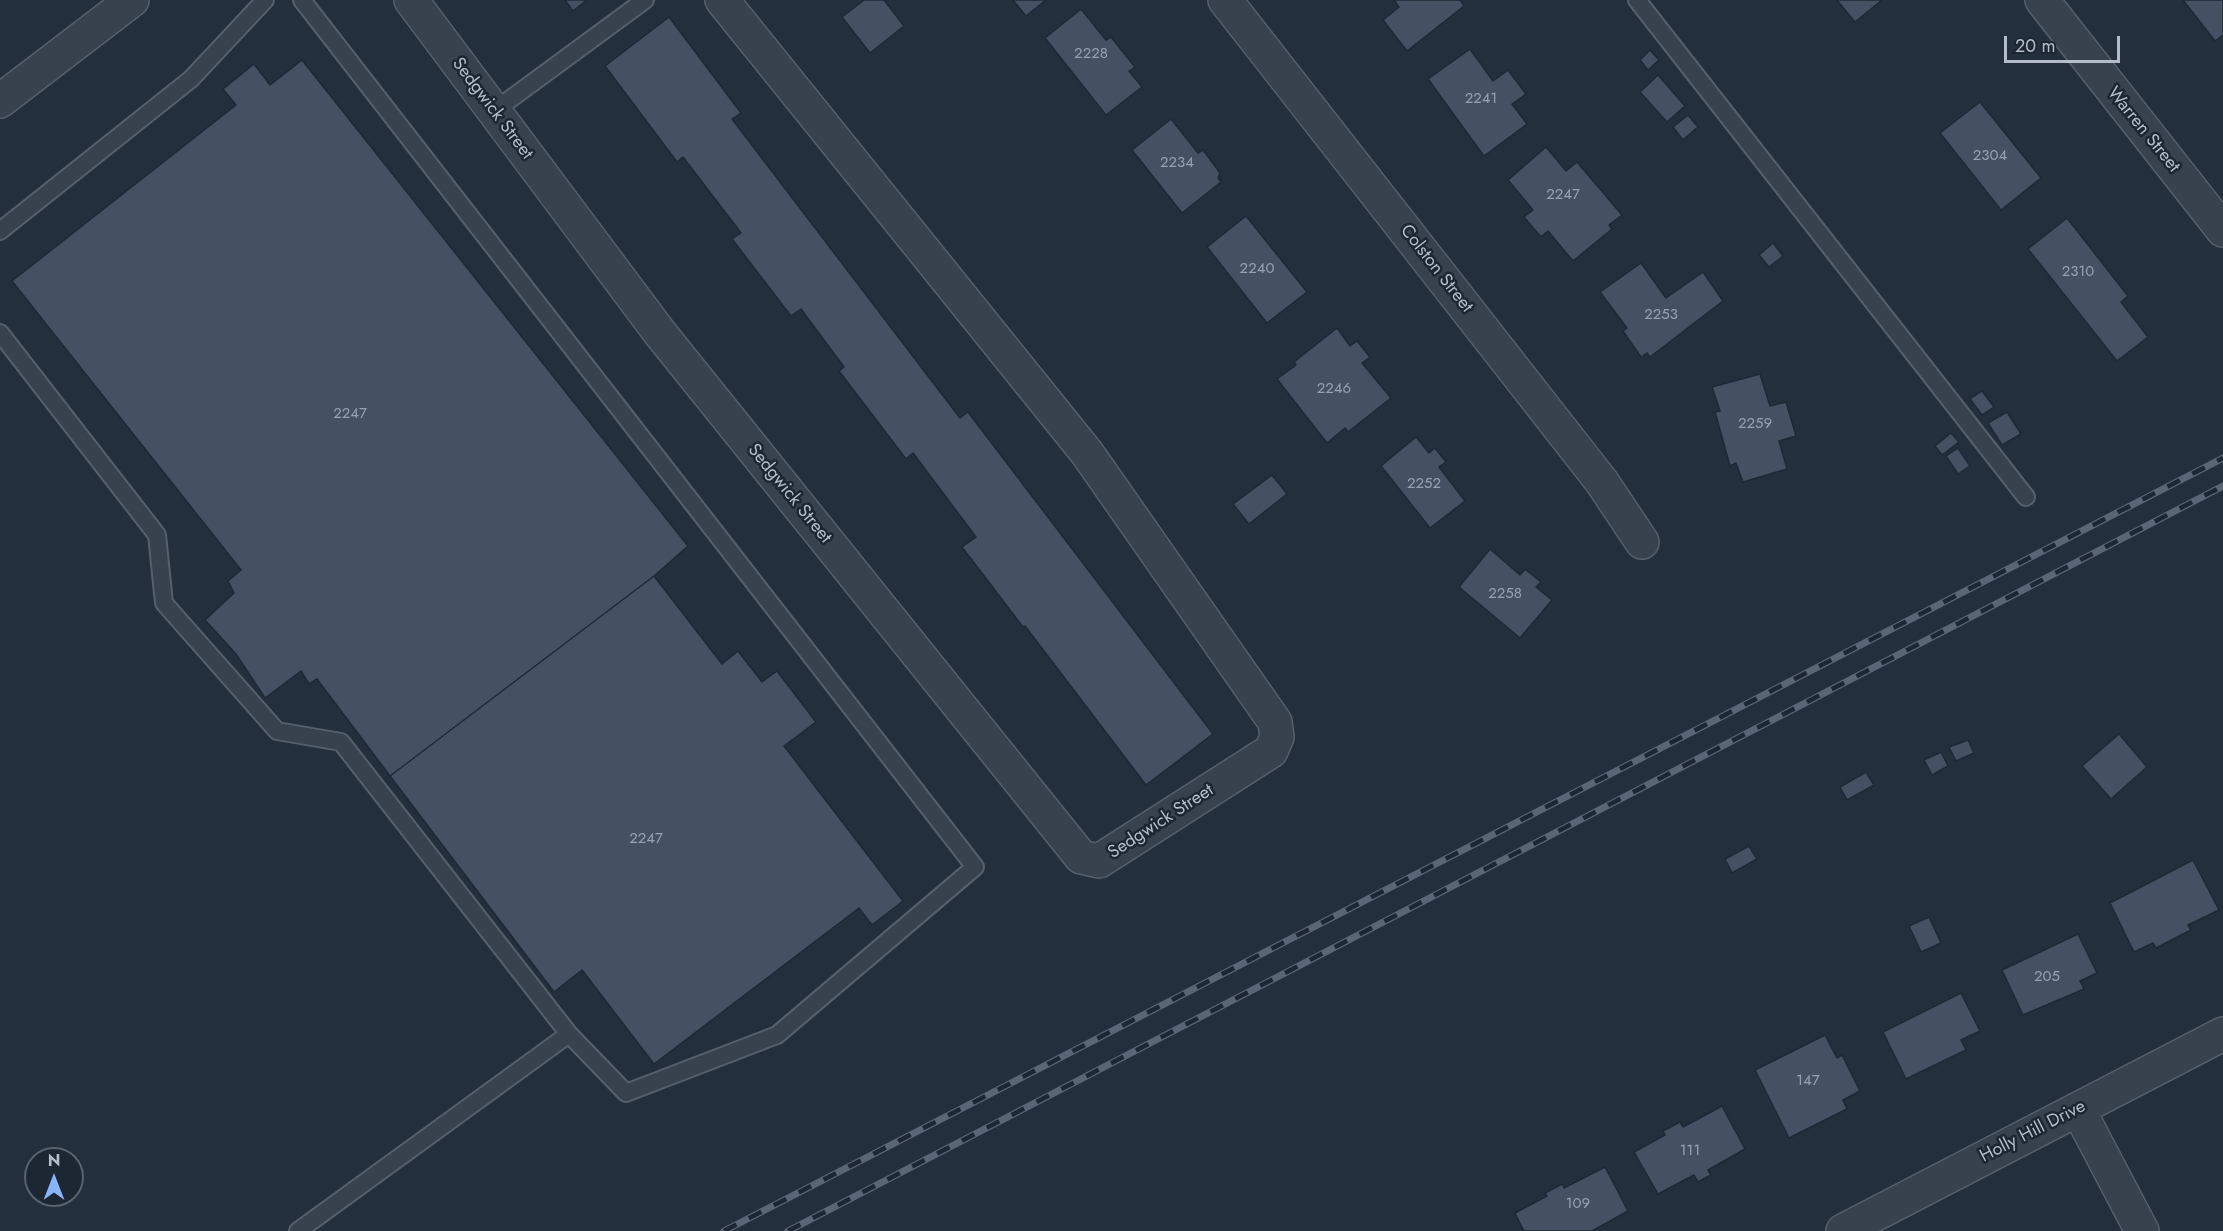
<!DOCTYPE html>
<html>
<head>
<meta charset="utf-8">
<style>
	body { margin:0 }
	#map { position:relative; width:2223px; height:1231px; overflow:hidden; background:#242f3e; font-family:Jost,sans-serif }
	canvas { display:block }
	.north { position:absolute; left:24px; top:1147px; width:60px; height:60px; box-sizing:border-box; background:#1d2633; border:2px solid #59626f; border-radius:50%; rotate:0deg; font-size:16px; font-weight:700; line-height:24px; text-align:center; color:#b4bcc9 }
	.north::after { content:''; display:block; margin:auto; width:21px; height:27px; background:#8ab4f8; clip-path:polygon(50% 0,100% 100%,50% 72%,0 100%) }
	.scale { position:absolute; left:2004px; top:36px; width:116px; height:27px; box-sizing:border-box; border:3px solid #b4bcc9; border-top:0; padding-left:8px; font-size:18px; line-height:21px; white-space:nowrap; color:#b4bcc9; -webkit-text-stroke:4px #1d2633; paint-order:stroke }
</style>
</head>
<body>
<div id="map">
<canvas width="2223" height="1231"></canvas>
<div class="north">N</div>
<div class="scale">20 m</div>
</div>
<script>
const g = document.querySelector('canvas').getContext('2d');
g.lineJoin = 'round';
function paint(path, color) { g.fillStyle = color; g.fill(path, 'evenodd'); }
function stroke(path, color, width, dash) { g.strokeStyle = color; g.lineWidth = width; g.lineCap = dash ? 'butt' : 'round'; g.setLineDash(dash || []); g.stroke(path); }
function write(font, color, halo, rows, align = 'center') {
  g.font = font + ' Jost,sans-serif'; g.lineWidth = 5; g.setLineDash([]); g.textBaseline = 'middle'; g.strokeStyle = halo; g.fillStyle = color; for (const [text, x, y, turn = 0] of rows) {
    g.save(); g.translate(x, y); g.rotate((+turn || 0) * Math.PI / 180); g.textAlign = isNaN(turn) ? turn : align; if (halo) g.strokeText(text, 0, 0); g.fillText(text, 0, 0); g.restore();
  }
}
const building = new Path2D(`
	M565 0H587L573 11Z
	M864 0H884L904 26 870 53 842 17Z
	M1013 0H1046L1026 16Z
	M1394 0H1460L1464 6 1407 51 1383 20 1399 7Z
	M1837 0H1882L1855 22Z
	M2183 0H2223V35L2215 41Z
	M1081 9 1106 40 1111 37 1135 67 1129 71 1142 87 1106 115 1045 38Z
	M669 17 741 113 732 119 960 418 968 412 1213 734 1146 785 1025 626 1023 627 962 547 976 537 913 453 906 459 839 371 844 367 801 309 791 316 732 239 741 233 683 157 677 162 605 66Z
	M1470 49 1493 81 1508 70 1526 94 1512 104 1527 124 1484 156 1428 79Z
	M1650 50 1659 60 1648 70 1640 60Z
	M302 60 688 546 654 576 390 776 317 679 309 684 301 671 265 698 236 654 205 620 234 593 228 581 241 570 12 281 236 105 223 89 254 64 270 85Z
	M1658 75 1685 106 1667 122 1640 92Z
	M1980 102 2041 178 2001 210 1940 133Z
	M1688 115 1698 127 1683 140 1673 127Z
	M1171 119 1198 153 1203 150 1220 173 1218 178 1221 182 1182 213 1132 150Z
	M1546 147 1566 171 1577 162 1622 215 1609 225 1612 229 1573 261 1548 231 1541 237 1524 217 1533 210 1508 180Z
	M1246 216 1307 292 1267 323 1207 247Z
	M2067 218 2128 296 2121 302 2148 337 2117 361 2028 249Z
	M1773 243 1783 256 1769 267 1759 255Z
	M1641 263 1666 298 1703 272 1723 301 1650 357 1647 353 1641 357 1623 331 1627 328 1600 292Z
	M1337 328 1350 346 1357 341 1370 357 1362 363 1391 398 1348 432 1345 428 1327 443 1277 379 1296 365 1294 362Z
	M1760 374 1770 406 1786 402 1796 436 1779 441 1787 469 1743 482 1736 463 1730 466 1715 412 1720 411 1712 387Z
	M1982 391 1994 407 1982 415 1970 399Z
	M2007 412 2021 434 2002 445 1988 423Z
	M1951 433 1959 442 1942 455 1935 446Z
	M1416 437 1429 453 1435 448 1446 462 1439 467 1465 501 1430 528 1381 466Z
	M1958 448 1970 466 1958 474 1946 456Z
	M1272 475 1287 494 1249 524 1233 504Z
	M1490 549 1520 575 1525 569 1541 582 1536 587 1552 600 1520 638 1459 587Z
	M654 576 722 664 738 651 762 682 777 671 816 722 784 746 903 901 872 925 859 908 654 1064 582 970 554 992 390 776Z
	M2119 734 2147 767 2111 799 2082 766Z
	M1968 740 1974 753 1956 761 1949 747Z
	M1941 752 1948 766 1932 775 1924 760Z
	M1866 772 1874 785 1847 800 1840 787Z
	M1749 846 1757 859 1732 873 1725 859Z
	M2193 860 2219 910 2188 925 2191 930 2156 948 2153 943 2134 952 2110 903Z
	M1929 917 1941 943 1921 952 1909 926Z
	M2078 934 2097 973 2080 981 2084 989 2023 1015 2002 970Z
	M1961 993 1980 1031 1961 1040 1966 1050 1906 1079 1883 1032Z
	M1825 1035 1837 1058 1842 1055 1860 1091 1843 1100 1847 1109 1789 1138 1755 1070Z
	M1722 1106 1745 1149 1708 1170 1711 1175 1698 1182 1694 1175 1658 1194 1634 1152 1665 1135 1663 1131 1680 1122 1683 1127Z
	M1605 1167 1628 1211 1592 1231H1524L1515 1213 1547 1196 1545 1193 1562 1184 1564 1188Z`);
paint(building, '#455162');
stroke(building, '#1f2835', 1.5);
const lane = new Path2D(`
	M302 0 975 867 777 1035 626 1093 569 1034
	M1637 0 2026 497
	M494 111 645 0
	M0 231 191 79 265 0
	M0 333 157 535 164 603 277 731 341 742 569 1034 298 1231`);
const street = new Path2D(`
	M411 0 660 333 1081 857 1099 861 1271 751 1277 737 1275 722 1087 453 722 0
	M1225 0 1602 482 1642 542
	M2042 0 2223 230
	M0 101 132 0
	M2078 1109 2142 1231
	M1843 1231 2223 1034`);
stroke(lane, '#565f6c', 20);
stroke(street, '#565f6c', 36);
stroke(lane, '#38414e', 16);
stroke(street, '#38414e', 33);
const rail = new Path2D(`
	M724 1231 2223 458
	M788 1231 2223 486`);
stroke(rail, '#5a6575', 7);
stroke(rail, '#1d2633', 4.5, [14]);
write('15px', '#98a1af', null, [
	["2228",1091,54],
	["2241",1481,99],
	["2304",1990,156],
	["2234",1177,163],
	["2247",1563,195],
	["2240",1257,269],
	["2310",2078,272],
	["2253",1661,315],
	["2246",1334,389],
	["2247",350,414],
	["2259",1755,424],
	["2252",1424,484],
	["2258",1505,594],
	["2247",646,839],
	["205",2047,977],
	["147",1808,1081],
	["111",1690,1151],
	["109",1578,1204]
]);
write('18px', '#b4bcc9', '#1d2633', [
	["Sedgwick Street",492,109,53],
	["Warren Street",2143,130,51],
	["Colston Street",1436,269,52],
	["Sedgwick Street",789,494,51],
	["Sedgwick Street",1161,822,-33],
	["Holly Hill Drive",2033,1132,-27]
]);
</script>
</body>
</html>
